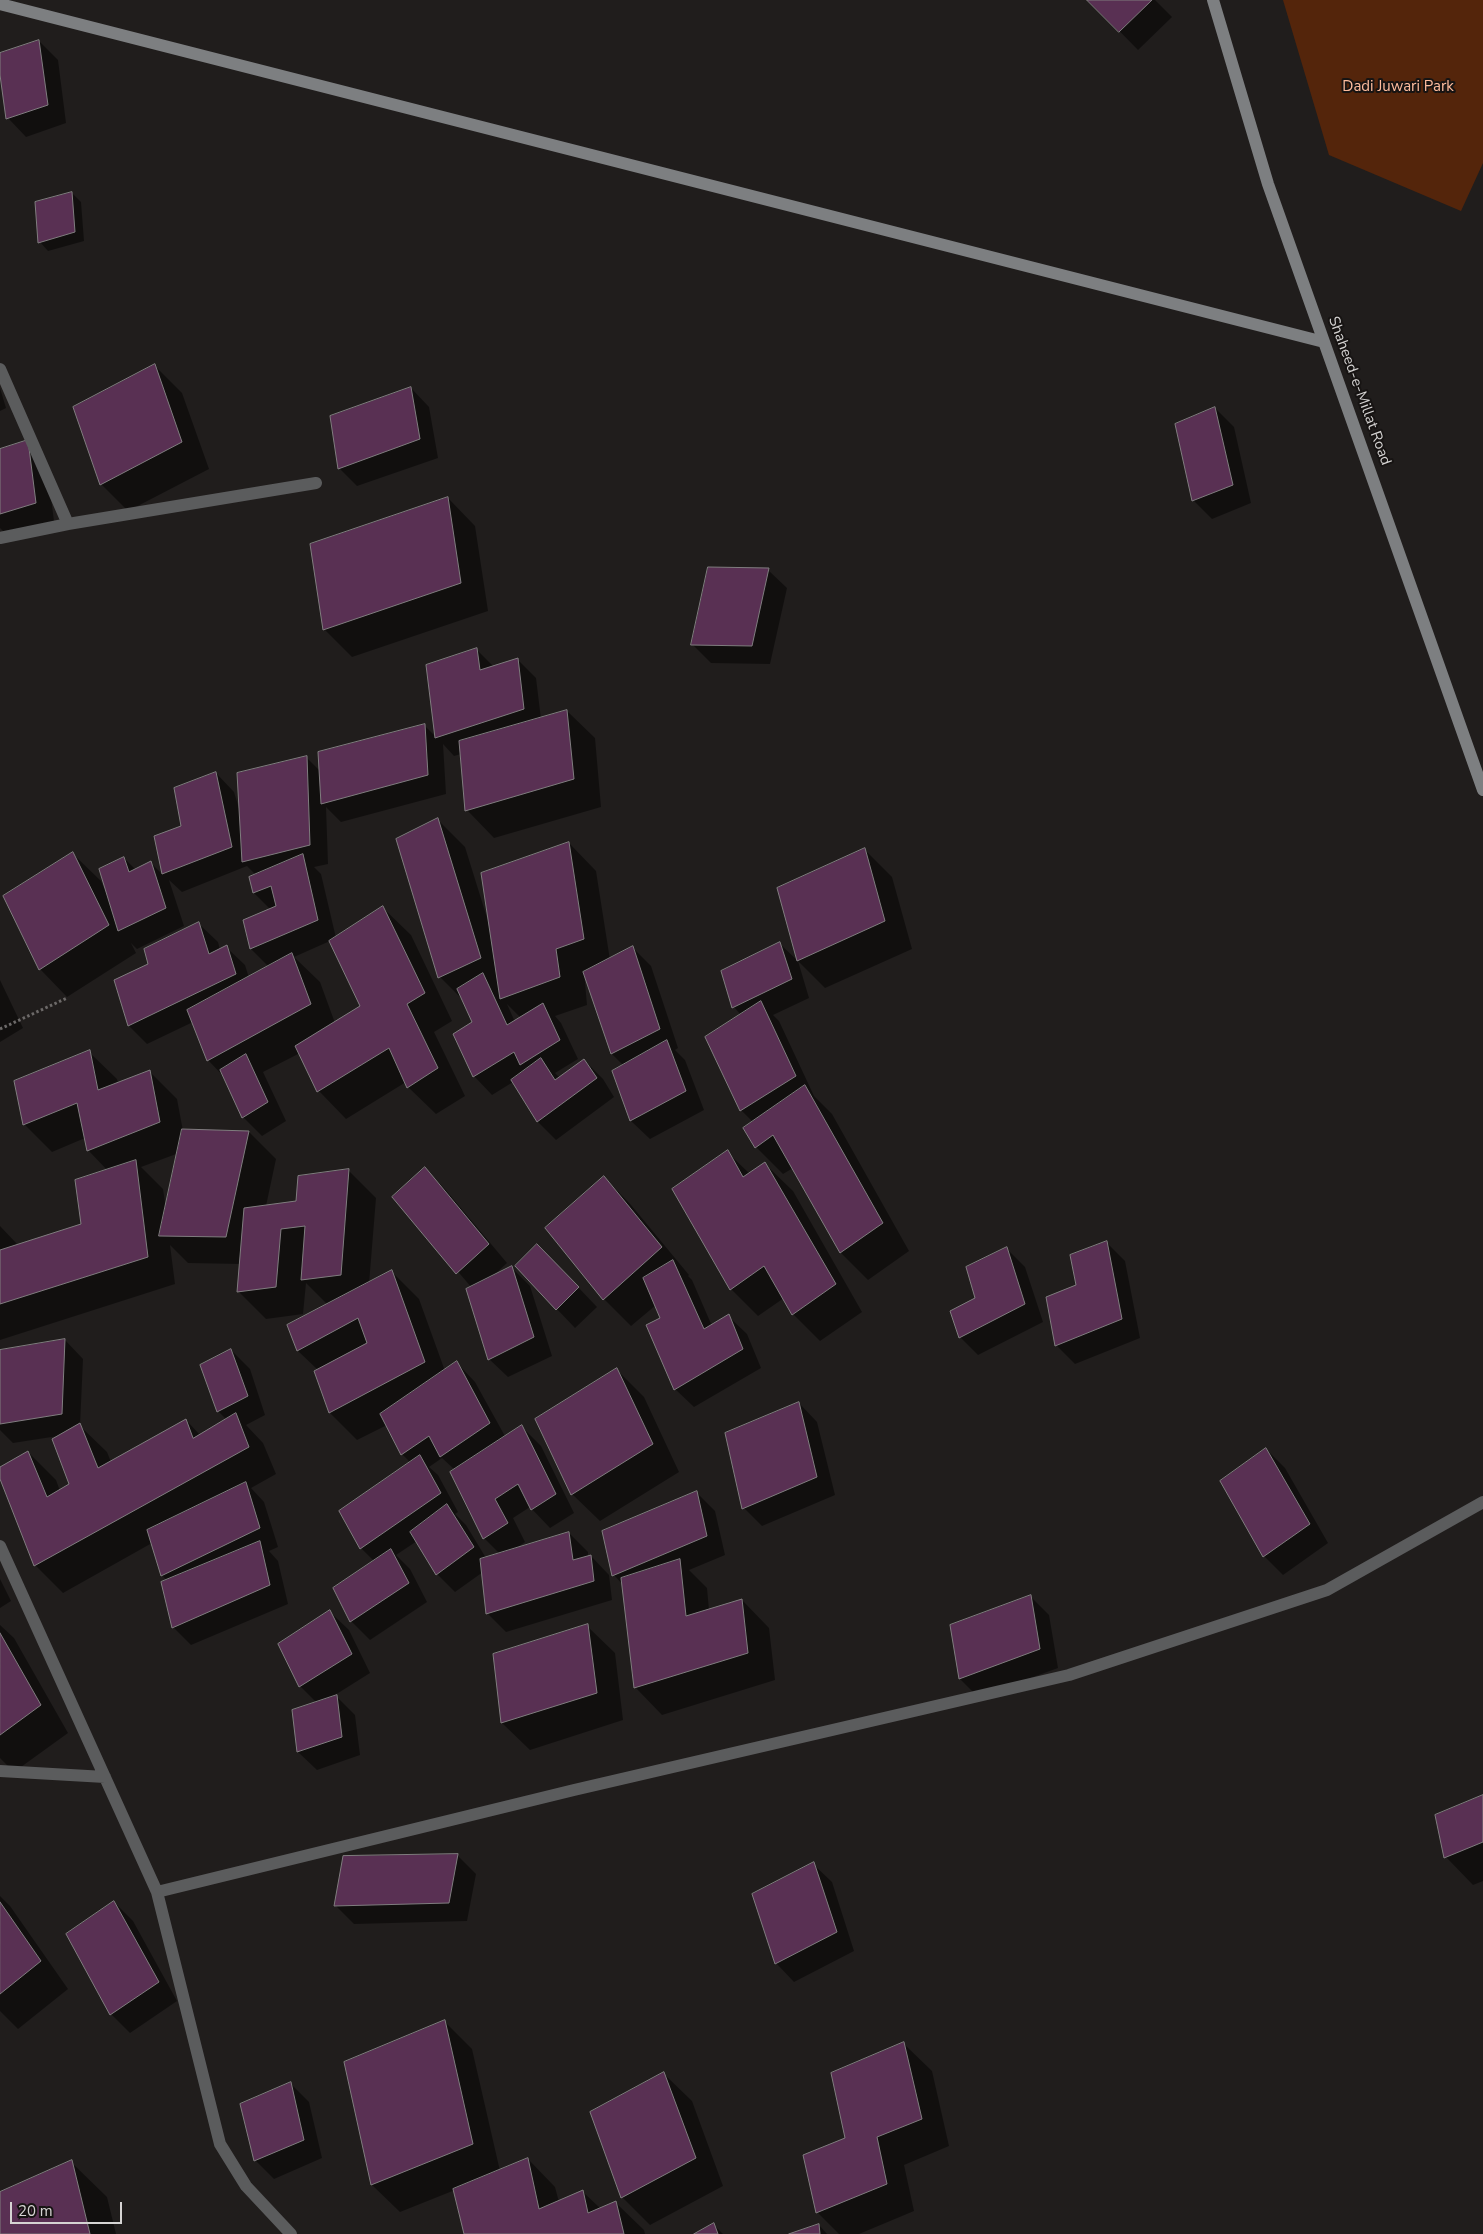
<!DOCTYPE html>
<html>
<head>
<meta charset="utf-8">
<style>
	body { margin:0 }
	#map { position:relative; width:1483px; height:2234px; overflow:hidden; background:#201d1c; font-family:"Nunito Sans",sans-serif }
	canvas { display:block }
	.scale { position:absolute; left:10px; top:2202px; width:112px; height:22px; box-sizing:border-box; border:2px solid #d6d4d3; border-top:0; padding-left:6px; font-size:15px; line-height:18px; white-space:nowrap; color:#d6d4d3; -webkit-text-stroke:4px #171413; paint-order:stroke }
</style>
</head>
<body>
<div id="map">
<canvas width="1483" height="2234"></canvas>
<div class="scale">20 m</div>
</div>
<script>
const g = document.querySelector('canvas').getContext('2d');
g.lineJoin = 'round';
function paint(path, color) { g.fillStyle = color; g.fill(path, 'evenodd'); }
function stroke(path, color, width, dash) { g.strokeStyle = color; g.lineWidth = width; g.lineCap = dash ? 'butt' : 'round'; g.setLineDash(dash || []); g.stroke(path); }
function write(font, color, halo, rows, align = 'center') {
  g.font = font + ' "Nunito Sans",sans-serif'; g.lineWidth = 4; g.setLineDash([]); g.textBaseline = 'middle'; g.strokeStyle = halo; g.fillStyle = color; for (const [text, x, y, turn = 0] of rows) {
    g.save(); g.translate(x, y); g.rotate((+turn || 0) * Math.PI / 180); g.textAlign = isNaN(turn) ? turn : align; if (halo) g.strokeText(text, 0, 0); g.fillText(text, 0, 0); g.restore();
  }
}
paint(new Path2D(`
	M1283 0H1483V163L1461 211 1329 155Z`), '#54250b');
paint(new Path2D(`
	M1089 0H1155L1172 17 1138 50Z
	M39 41 58 60 66 123 26 137 8 118 0 55Z
	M72 193 81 202 84 241 48 251 40 242Z
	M155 366 182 393 209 469 128 511 101 484Z
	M0 388 6 408 0 411Z
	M411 388 429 407 438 458 357 486 339 468Z
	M1215 408 1234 427 1251 503 1212 519 1193 500Z
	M28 441 46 460 54 521 8 536 0 528V450Z
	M448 498 475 526 488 611 352 657 324 629Z
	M768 570 787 588 770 664 711 663 693 645Z
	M477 650 494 667 517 659 536 678 541 719 567 711 595 738 601 807 494 838 467 810 461 754 454 756 443 744 446 794 341 822 326 807 328 864 314 867 321 874 336 938 383 908 411 935 452 1021 434 1032 465 1096 436 1114 408 1087 406 1082 346 1119 319 1091 300 1053 263 1072 286 1121 262 1136 243 1117 225 1078 208 1060 193 1022 147 1044 129 1026 115 981 150 964 199 924 218 942 220 950 226 947 245 965 249 978 269 967 251 949 244 921 271 910 254 893 250 878 256 875 247 866 182 892 169 880 184 926 137 949 131 943 136 953 67 997 40 969 73 854 101 881 104 888 124 858 136 870 151 863 163 875 156 837 183 827 216 773 234 792 241 815 306 757 320 771 424 725 436 737ZM330 941 362 1006 335 1023 320 982 294 957Z
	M438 820 465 847 488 921 569 843 596 871 610 960 633 948 651 966 678 1048 675 1050 685 1060 704 1110 650 1139 631 1121 613 1071 624 1066 612 1054 584 971 587 1005 555 1016 561 1023 578 1059 555 1073 560 1078 584 1060 603 1079 614 1097 556 1140 538 1122 513 1082 492 1095 474 1076V1022L465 1002 440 977ZM507 1004 521 1018 515 1022Z
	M865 850 892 877 912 949 825 988 798 961 809 998 773 1015 779 1021 814 1096 832 1114 909 1251 868 1280 841 1253 793 1168 783 1174 756 1147 753 1122 741 1110V1015L734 1007 722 972 780 944 798 961 778 889Z
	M0 980 23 1028 0 1042Z
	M89 1052 117 1079 118 1084 149 1071 177 1099 183 1131 249 1132 276 1159 266 1206 297 1202 348 1170 376 1198 369 1284 392 1272 419 1299 445 1371 457 1363 475 1382 506 1438 522 1427 541 1446 574 1513 550 1528 530 1507 513 1518 525 1542 515 1549 569 1533 588 1552V1557L591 1556 609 1575 612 1600 506 1632 487 1613 483 1572 455 1592 437 1574 417 1541 396 1555 410 1569 427 1602 370 1640 351 1621 375 1562 361 1548 411 1463 402 1454 387 1425 357 1440 330 1413 315 1372 318 1370 298 1351 289 1326 328 1305 306 1283 303 1314 266 1319 239 1292 241 1264 188 1263 170 1245 175 1284 0 1340V1226L18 1245 82 1225 108 1171 88 1150 85 1138 52 1152 24 1124ZM179 1153 166 1209 163 1189 141 1167ZM442 1458 455 1470 451 1472 484 1538 500 1554 486 1558 466 1525 455 1514 458 1512 438 1475 429 1467Z
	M727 1152 750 1174 765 1164 793 1191 862 1312 820 1341 793 1314 784 1298 758 1316 731 1289Z
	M425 1169 444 1188 507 1263 493 1276 512 1268 530 1286 552 1356 508 1377 489 1359 472 1288 394 1197Z
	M604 1177 631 1205 689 1275 688 1276 692 1280 712 1326 728 1316 747 1334 761 1368 694 1407 675 1389 661 1318 656 1305 631 1326 604 1299Z
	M1106 1242 1125 1261 1140 1338 1075 1364 1056 1345 1078 1286Z
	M1006 1248 1025 1267 1043 1322 978 1355 960 1337 977 1299Z
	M556 1264 597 1307 575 1328 516 1266Z
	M65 1340 83 1359 80 1426 107 1452 111 1462 186 1420 200 1435 227 1420 218 1411 231 1350 250 1369 265 1415 246 1425 263 1443 276 1474 251 1488 264 1502 278 1547 269 1551 278 1561 288 1604 191 1645 173 1627 167 1581 162 1575 152 1543 63 1593 35 1565 0 1476V1468L28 1452 56 1480 60 1491 71 1485 58 1436 13 1443 0 1430V1351Z
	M617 1370 644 1397 679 1472 600 1521 572 1494Z
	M799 1403 817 1422 835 1495 762 1526 744 1508Z
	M1266 1449 1285 1468 1328 1543 1283 1575 1264 1556 1221 1481Z
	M697 1493 715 1511 725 1555 689 1570 707 1588 709 1610 742 1600 769 1628 775 1680 662 1715 635 1687 623 1585 614 1575Z
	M0 1579 11 1601 0 1608Z
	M1031 1597 1049 1615 1058 1668 978 1697 960 1679 951 1626Z
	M330 1612 349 1630 370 1673 335 1695 355 1715 360 1755 317 1770 298 1752 293 1711 317 1703 300 1686 280 1645Z
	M0 1625 14 1638 68 1733 14 1772 0 1758Z
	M587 1626 615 1653 623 1720 530 1750 502 1723 494 1655Z
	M1483 1797V1881L1473 1885 1446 1857Z
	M457 1855 476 1874 467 1921 354 1924 335 1905Z
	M813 1864 832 1882 854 1951 794 1982 776 1963Z
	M0 1896 10 1906 68 1989 18 2029 0 2011Z
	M114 1902 133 1921 177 2001 130 2033 111 2014Z
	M445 2022 472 2049 500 2171 528 2159 555 2187 559 2202 583 2192 601 2209 616 2203 644 2230 645 2234H465L455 2190 400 2212 372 2185 345 2063Z
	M904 2044 932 2071 949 2146 904 2165 914 2211 859 2234H839L817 2212 846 2139Z
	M664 2074 692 2101 723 2186 650 2225 622 2197Z
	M291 2084 309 2102 322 2158 274 2179 255 2160Z
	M71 2162 107 2197 116 2234H0V2193Z
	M714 2225 723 2234H697Z
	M819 2225 827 2234H793Z`), '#0007');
const building = new Path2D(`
	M1087 0H1152L1119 32Z
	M39 40 48 105 6 119 0 75V53Z
	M72 192 75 232 38 243 35 202Z
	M155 364 182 442 100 485 73 407Z
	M411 387 420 439 338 469 330 416Z
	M1215 407 1233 485 1192 501 1175 424Z
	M28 440 36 503 0 514V449Z
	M448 497 461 583 323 630 310 544Z
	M708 567 769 568 752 646 691 645Z
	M477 648 480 670 518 658 524 709 435 738 426 665Z
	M567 710 574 779 465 811 459 741Z
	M425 724 428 775 321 804 318 752Z
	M307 756 310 845 242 862 237 773Z
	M216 772 232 847 162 874 154 836 181 826 174 788Z
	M438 818 481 958 438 978 396 839Z
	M569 842 584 939 556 949 560 977 500 999 481 873Z
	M865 848 885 921 797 961 777 888Z
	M73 852 109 925 39 970 3 896Z
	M303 854 318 920 250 949 243 920 276 906 271 886 253 893 249 877Z
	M124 857 129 872 151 861 166 908 118 931 99 869Z
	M383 906 425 993 407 1004 438 1068 407 1088 389 1048 317 1092 295 1046 360 1006 329 941Z
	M199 922 209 954 227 945 236 974 128 1026 114 980 148 964 144 949Z
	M780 942 792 979 732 1008 721 971Z
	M633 946 660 1029 611 1054 583 972Z
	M292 953 311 1004 207 1061 187 1010Z
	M483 973 507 1025 543 1003 560 1040 520 1065 514 1052 473 1077 453 1034 472 1022 457 989Z
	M761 1001 796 1076 740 1111 705 1037Z
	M667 1040 686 1091 630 1121 612 1071Z
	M90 1050 98 1090 150 1070 160 1122 87 1151 77 1103 23 1125 14 1081Z
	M246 1054 268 1102 242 1118 220 1070Z
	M541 1058 555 1080 584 1059 597 1078 537 1122 511 1080Z
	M805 1085 883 1223 840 1253 773 1135 755 1148 743 1128Z
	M182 1129 249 1131 226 1237 159 1236Z
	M728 1150 743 1177 765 1162 836 1284 792 1315 764 1266 730 1290 672 1189Z
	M136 1160 148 1257 0 1304V1250L81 1224 75 1180Z
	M425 1167 489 1244 456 1274 392 1197Z
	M349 1169 341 1275 301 1280 305 1226 281 1229 276 1287 237 1292 244 1208 296 1201 298 1176Z
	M604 1176 662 1247 603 1300 545 1228Z
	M1107 1241 1122 1319 1055 1346 1046 1297 1076 1285 1070 1255Z
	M537 1244 579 1287 556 1310 515 1266Z
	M1007 1247 1025 1304 959 1338 950 1311 975 1298 966 1267Z
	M673 1260 704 1329 729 1314 743 1349 674 1390 646 1325 660 1318 643 1278Z
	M512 1266 534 1337 488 1360 466 1289Z
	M392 1270 425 1362 329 1413 314 1371 367 1343 358 1318 297 1351 287 1325Z
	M65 1339 62 1414 0 1424V1350Z
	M231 1349 248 1396 217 1412 200 1365Z
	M457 1361 490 1423 440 1457 429 1436 401 1455 380 1414Z
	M617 1368 653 1444 571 1495 535 1419Z
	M799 1402 817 1477 742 1509 725 1433Z
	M236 1413 249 1447 34 1566 0 1479V1467L28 1451 47 1497 69 1484 52 1439 80 1423 98 1468 186 1419 193 1438Z
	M522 1425 556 1494 531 1510 518 1484 495 1499 508 1523 483 1539 450 1472Z
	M1266 1448 1310 1524 1263 1557 1220 1481Z
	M420 1455 441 1493 360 1549 339 1511Z
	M246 1482 260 1528 161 1576 147 1530Z
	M697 1491 707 1536 612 1576 602 1531Z
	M447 1504 474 1547 436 1575 410 1532Z
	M569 1532 573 1560 591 1555 594 1581 486 1614 480 1559Z
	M260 1541 270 1585 172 1628 161 1582Z
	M391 1549 409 1583 350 1622 333 1588Z
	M680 1559 686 1616 742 1599 748 1653 634 1688 621 1578Z
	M1031 1595 1040 1649 959 1679 950 1625Z
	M330 1610 352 1654 299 1687 278 1644Z
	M588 1624 597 1693 501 1723 493 1654Z
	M0 1633 41 1705 0 1735Z
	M337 1695 342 1737 297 1752 292 1710Z
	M1483 1795V1842L1444 1858 1435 1815Z
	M458 1854 449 1903 334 1906 343 1856Z
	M814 1862 837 1932 775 1964 752 1894Z
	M114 1901 159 1982 110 2015 66 1934Z
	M0 1902 41 1961 0 1994Z
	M445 2020 473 2144 371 2185 344 2062Z
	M904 2042 922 2119 877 2137 887 2184 816 2213 803 2155 845 2138 831 2073Z
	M664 2072 696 2158 621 2198 590 2112Z
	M291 2082 304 2140 254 2161 240 2104Z
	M528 2158 539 2209 583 2190 588 2213 616 2201 624 2234H464L453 2189Z
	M72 2160 90 2234H0V2192Z
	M714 2223 718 2234H694Z
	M819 2224 820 2234H789Z`);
paint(building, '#593053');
stroke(building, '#807d7f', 1);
stroke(new Path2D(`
	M0 1029 67 998`), '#6c6968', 3, [2.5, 2.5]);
stroke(new Path2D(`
	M0 369 68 524
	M0 538 68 524 316 483
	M0 1546 157 1892 220 2144 246 2186 291 2234
	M0 1771 105 1777
	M157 1892 574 1790 1069 1675 1327 1590 1483 1502`), '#5b5c5d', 12);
stroke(new Path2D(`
	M1213 0 1268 184 1483 790
	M0 4 1324 342`), '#7d7f81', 12);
write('15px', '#febc9d', '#171413', [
	["Dadi Juwari Park",1398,87]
]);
write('15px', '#d6d4d3', '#171413', [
	["Shaheed-e-Millat Road",1359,391,70]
]);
</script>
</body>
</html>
